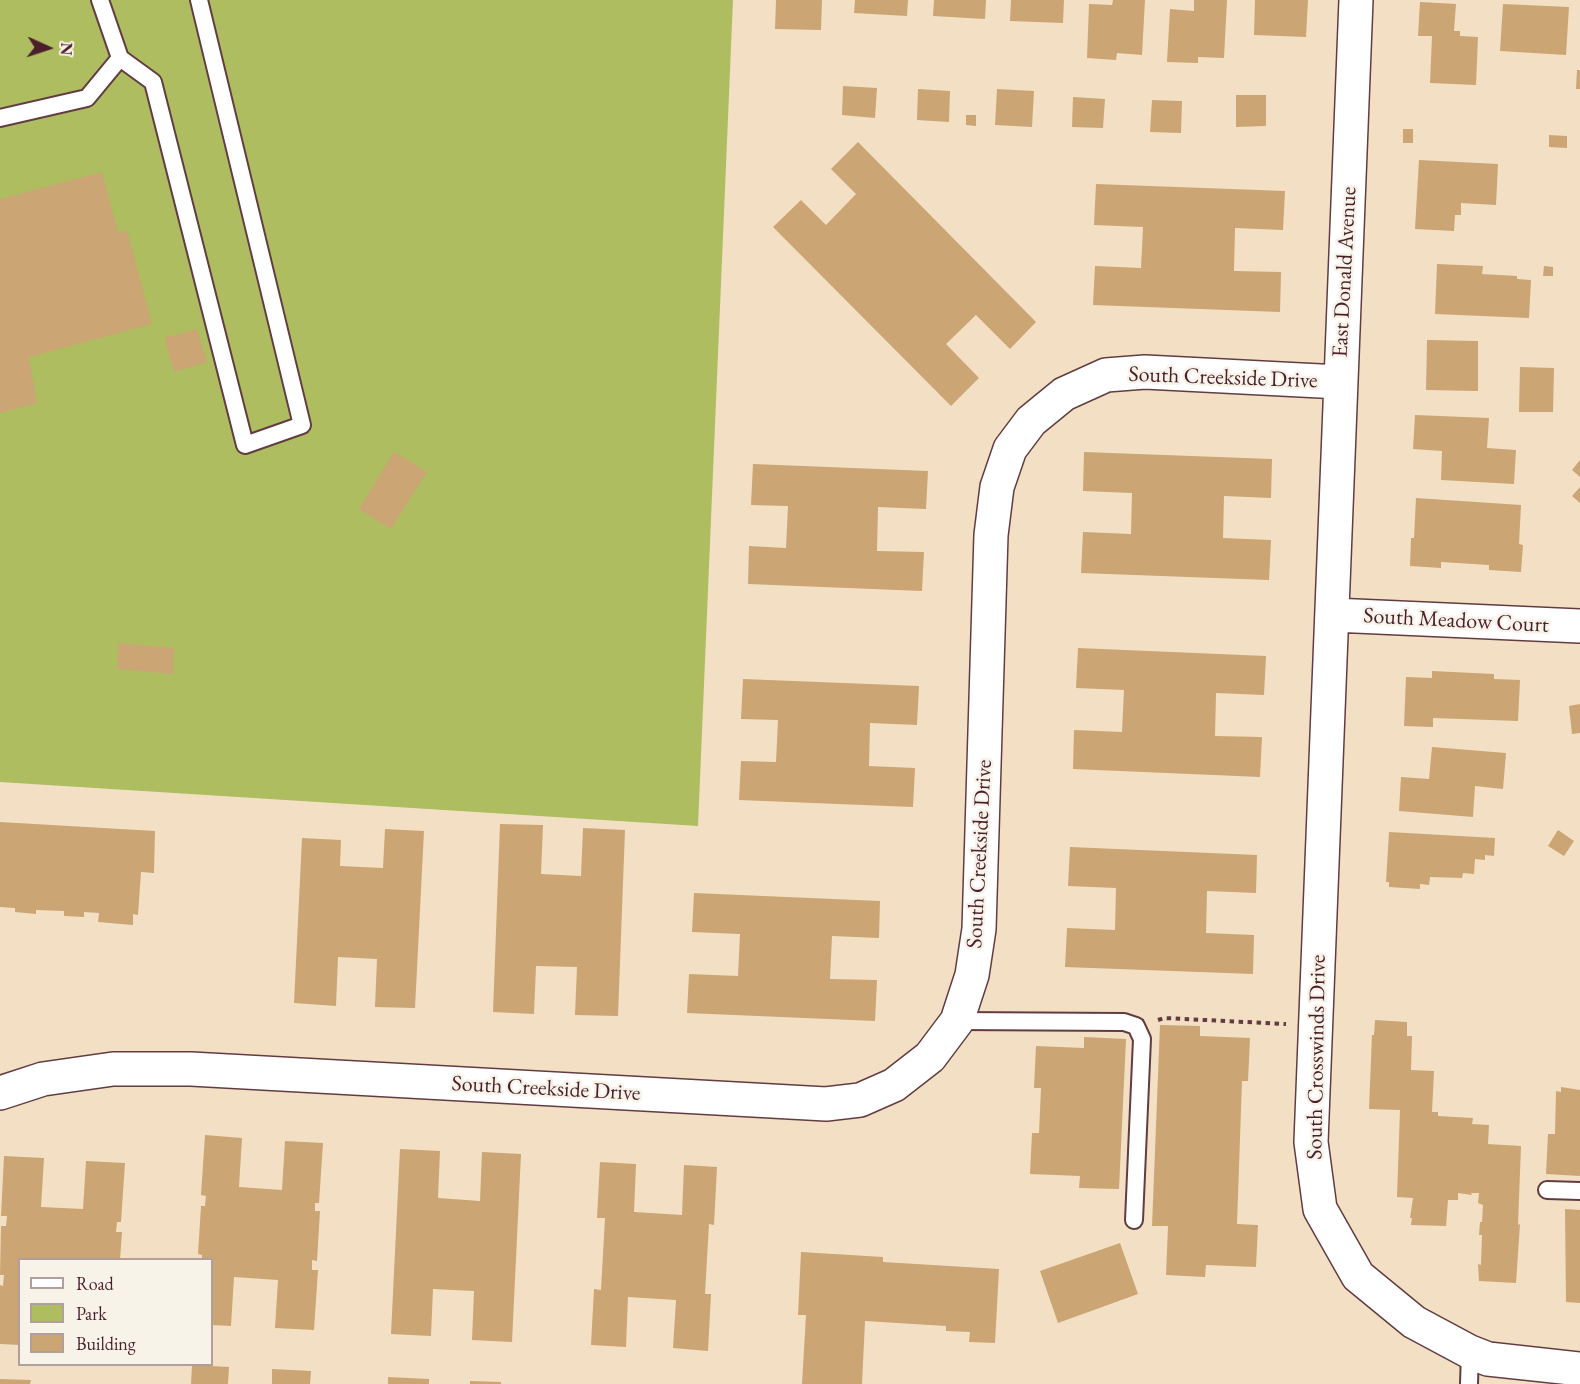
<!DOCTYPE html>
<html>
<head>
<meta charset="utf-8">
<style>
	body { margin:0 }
	#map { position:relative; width:1580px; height:1384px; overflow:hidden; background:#f3e0c4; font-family:"EB Garamond",serif }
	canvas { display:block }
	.legend { position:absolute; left:18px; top:1258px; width:195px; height:108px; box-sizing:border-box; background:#f7f3e8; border:2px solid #b29e9c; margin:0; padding:8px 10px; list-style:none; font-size:18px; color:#4a1f2b }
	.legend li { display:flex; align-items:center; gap:12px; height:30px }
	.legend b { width:30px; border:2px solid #b29e9c }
	.north { position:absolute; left:18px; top:18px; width:60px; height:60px; -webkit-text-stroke:4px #f7f3e8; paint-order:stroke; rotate:93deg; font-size:16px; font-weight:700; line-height:24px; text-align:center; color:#4a1f2b }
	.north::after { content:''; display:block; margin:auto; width:21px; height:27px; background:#4a1f2b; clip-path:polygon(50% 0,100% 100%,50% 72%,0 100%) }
</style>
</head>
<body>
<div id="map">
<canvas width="1580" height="1384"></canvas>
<ul class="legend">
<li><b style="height:8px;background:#fff"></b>Road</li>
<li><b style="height:16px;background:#aebd60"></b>Park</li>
<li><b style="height:16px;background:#cba574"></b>Building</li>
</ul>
<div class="north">N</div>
</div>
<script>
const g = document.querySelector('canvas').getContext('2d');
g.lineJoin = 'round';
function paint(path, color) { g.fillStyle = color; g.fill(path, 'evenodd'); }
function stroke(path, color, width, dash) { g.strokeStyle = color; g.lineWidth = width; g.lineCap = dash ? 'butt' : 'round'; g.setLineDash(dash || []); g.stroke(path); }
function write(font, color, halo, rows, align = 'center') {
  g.font = font + ' "EB Garamond",serif'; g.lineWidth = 5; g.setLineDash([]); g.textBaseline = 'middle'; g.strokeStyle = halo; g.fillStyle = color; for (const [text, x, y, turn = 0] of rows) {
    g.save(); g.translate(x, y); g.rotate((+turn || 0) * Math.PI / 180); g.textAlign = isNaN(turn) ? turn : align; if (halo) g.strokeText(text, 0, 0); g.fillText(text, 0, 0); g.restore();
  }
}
paint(new Path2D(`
	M0 0H733L698 826 0 782Z`), '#aebd60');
paint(new Path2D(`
	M776 0H822L821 30 775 29Z
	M855 0H908L907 16 854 13Z
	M934 0H986L985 19 933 16Z
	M1011 0H1064L1063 23 1010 21Z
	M1113 0H1145L1142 55 1117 53 1116 60 1087 58 1089 4 1112 5Z
	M1194 0H1227L1224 58 1198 57V63L1167 62 1170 9 1194 11Z
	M1255 0H1308L1306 37 1254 35Z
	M1420 2 1456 4 1454 31H1460V36L1478 37 1476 85 1430 83 1432 36H1418Z
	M1503 4 1569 7 1566 55 1500 51Z
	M1577 70H1580V89H1576Z
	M843 86 877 88 875 118 842 115Z
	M918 89 950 91 949 122 917 120Z
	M997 89 1034 91 1032 127 995 125Z
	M1236 95H1266V126L1236 127Z
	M1073 97 1105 99 1103 128 1072 127Z
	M1152 100 1182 101 1181 133 1150 132Z
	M966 115H976V126L966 125Z
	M1403 129H1413V143H1403Z
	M1549 135 1567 136V148L1549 147Z
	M858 142 1036 322 1010 349 976 315 946 344 979 378 951 406 773 227 801 200 826 225 856 194 831 169Z
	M1419 160 1498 164 1496 205 1461 203V215H1455L1454 231 1415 229Z
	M102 172 118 233 127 230 152 324 29 357 37 403 0 413V199Z
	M1096 184 1285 191 1283 230 1235 228 1234 271 1281 272 1280 312 1093 305 1095 266 1141 268 1143 227 1094 225Z
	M1437 264 1483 266 1482 274 1517 276V279L1531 280 1529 318 1435 314Z
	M1544 266 1553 267V276H1543Z
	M197 329 207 362 174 372 164 338Z
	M1427 340 1478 341V391L1426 390Z
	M1520 367 1554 368 1553 412H1519Z
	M1415 415 1489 418 1487 448 1516 450 1514 484 1441 480 1442 451 1413 449Z
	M394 452 427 472 391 529 359 509Z
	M1084 452 1272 459 1271 498 1224 496 1223 538 1271 540 1269 580 1081 573 1083 532 1131 534 1132 493 1083 491Z
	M1580 460V477L1572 470Z
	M753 464 928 471 926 509 878 507 877 551 924 552 922 591 748 584 749 546 786 548 788 506 751 505Z
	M1580 487V503L1572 496Z
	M1416 498 1521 505 1519 544 1523 545 1521 572 1489 570V565L1441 562V568L1410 566 1411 538H1414Z
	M119 643 174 648 173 674 117 669Z
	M1078 648 1266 656 1264 695 1216 693 1215 736 1262 737 1260 777 1073 769 1074 730 1122 732 1124 690 1076 688Z
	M1432 671 1494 674V679L1520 680 1518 721 1433 718V727L1404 726 1406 677 1432 678Z
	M743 679 919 686 917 725 870 723 869 766 915 768 913 807 739 800 741 761 776 762 778 720 741 719Z
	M1580 704V733L1572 734 1569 706Z
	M1432 747 1506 753 1503 789 1475 786 1473 817 1399 811 1401 777 1429 779Z
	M0 822 155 831 154 873 141 872 138 915 133 914V925L98 922 99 913 84 912V917L64 916V911L36 910V914L15 912V908L0 907Z
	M500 824 543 825 541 874 581 876 583 828 625 830 618 1016 575 1015 577 967 536 966 534 1014 493 1012Z
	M385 829 424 831 415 1008 375 1007 377 959 338 957 336 1006 294 1003 302 838 341 840 340 866 383 868Z
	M1558 830 1574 841 1564 856 1548 846Z
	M1389 832 1495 838 1494 856 1485 855V860L1475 859 1474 874 1463 873 1462 878 1430 877 1429 885 1420 884V889L1389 887V882H1386Z
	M1070 847 1257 855 1256 893 1207 891 1206 933 1254 935 1253 974 1065 967 1067 928 1115 930 1116 888 1068 886Z
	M694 893 880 901 879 938 832 936 830 979 877 980 875 1021 687 1013 689 974 738 976 740 934 692 932Z
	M1375 1020 1407 1022V1036H1412L1411 1070 1434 1071 1432 1112H1438V1116L1473 1118 1472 1124 1489 1125 1488 1144 1521 1146 1518 1225 1520 1224 1516 1283 1479 1281 1478 1264 1481 1265 1482 1235H1479L1480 1222H1482L1483 1205 1478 1203 1479 1193H1471L1472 1195 1458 1193V1200H1448L1446 1226 1411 1225 1412 1218H1410L1413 1198 1397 1197 1400 1110 1369 1109 1372 1035H1374Z
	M1160 1025 1200 1026V1036L1250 1038 1248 1081H1242L1237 1224 1258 1225 1256 1267 1206 1265 1205 1277 1166 1275 1168 1226H1152Z
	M1084 1037 1126 1039 1119 1189 1079 1188 1080 1176 1030 1174 1032 1133H1039L1041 1088H1034L1036 1046 1084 1048Z
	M1561 1087 1580 1090V1176L1546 1174 1548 1134H1555L1556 1091 1561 1092Z
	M205 1135 242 1138 239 1187 282 1190 285 1141 323 1143 319 1203H315V1211H320L317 1261 312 1260V1270H318L314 1330 275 1328 278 1280 234 1277 231 1326 212 1325V1260H202V1255L198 1254 201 1206H205L206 1196 201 1195Z
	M400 1149 440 1151 438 1198 480 1201 482 1152 521 1154 512 1342 472 1340 474 1291 433 1289 431 1336 391 1334Z
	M4 1156 44 1158 41 1207 83 1209 86 1161 125 1163 121 1222H117L116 1232H122L120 1260H20V1345L0 1344V1285L3 1286 4 1275H0L1 1226H6L7 1216H1Z
	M600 1162 636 1164 634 1212 682 1215 684 1165 717 1167 714 1225 709 1224 705 1294H711L708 1351 673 1348 676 1300 628 1297 626 1347 591 1345 594 1289 601 1290 605 1218H597Z
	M1565 1209 1580 1210V1303L1566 1302Z
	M1120 1243 1138 1294 1058 1323 1040 1271Z
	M801 1252 883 1257V1262L999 1269 995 1343 969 1342 970 1332 946 1331V1326L865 1321 862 1384H802L806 1315H798Z
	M192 1365 229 1367 228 1384H191Z
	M272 1369 311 1371 310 1384H272Z
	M388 1377 429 1379V1384H388Z
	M0 1379 31 1380 30 1384H0Z
	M470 1381 501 1382V1384H470Z`), '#cba574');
const lane = new Path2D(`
	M120 58 153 82 245 445 302 425 199 0
	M0 118 87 98 120 58 100 0
	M957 1021 1124 1022 1136 1026 1142 1039 1134 1220
	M1547 1190 1580 1191
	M1469 1384 1470 1352`);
const street = new Path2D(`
	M1356 0 1311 1142 1320 1209 1358 1276 1414 1322 1470 1352 1488 1359 1580 1369
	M1333 615 1580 626
	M0 1093 43 1079 113 1069H191L826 1104 860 1100 894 1085 930 1057 957 1021 972 975 979 929 991 535 997 487 1010 449 1031 421 1064 394 1106 375 1145 372 1340 382`);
stroke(lane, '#633c42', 20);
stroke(street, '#633c42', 36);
stroke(new Path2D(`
	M1158 1020 1164 1018 1286 1024`), '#633c42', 4, [4.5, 4.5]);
stroke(lane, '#fff', 16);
stroke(street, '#fff', 33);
write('22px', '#4a1f2b', '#f7f3e8', [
	["East Donald Avenue",1345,272,-87],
	["South Creekside Drive",1223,378,2],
	["South Meadow Court",1456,621,3],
	["South Creekside Drive",980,854,-87],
	["South Crosswinds Drive",1317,1057,-89],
	["South Creekside Drive",546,1089,3]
]);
</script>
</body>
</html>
